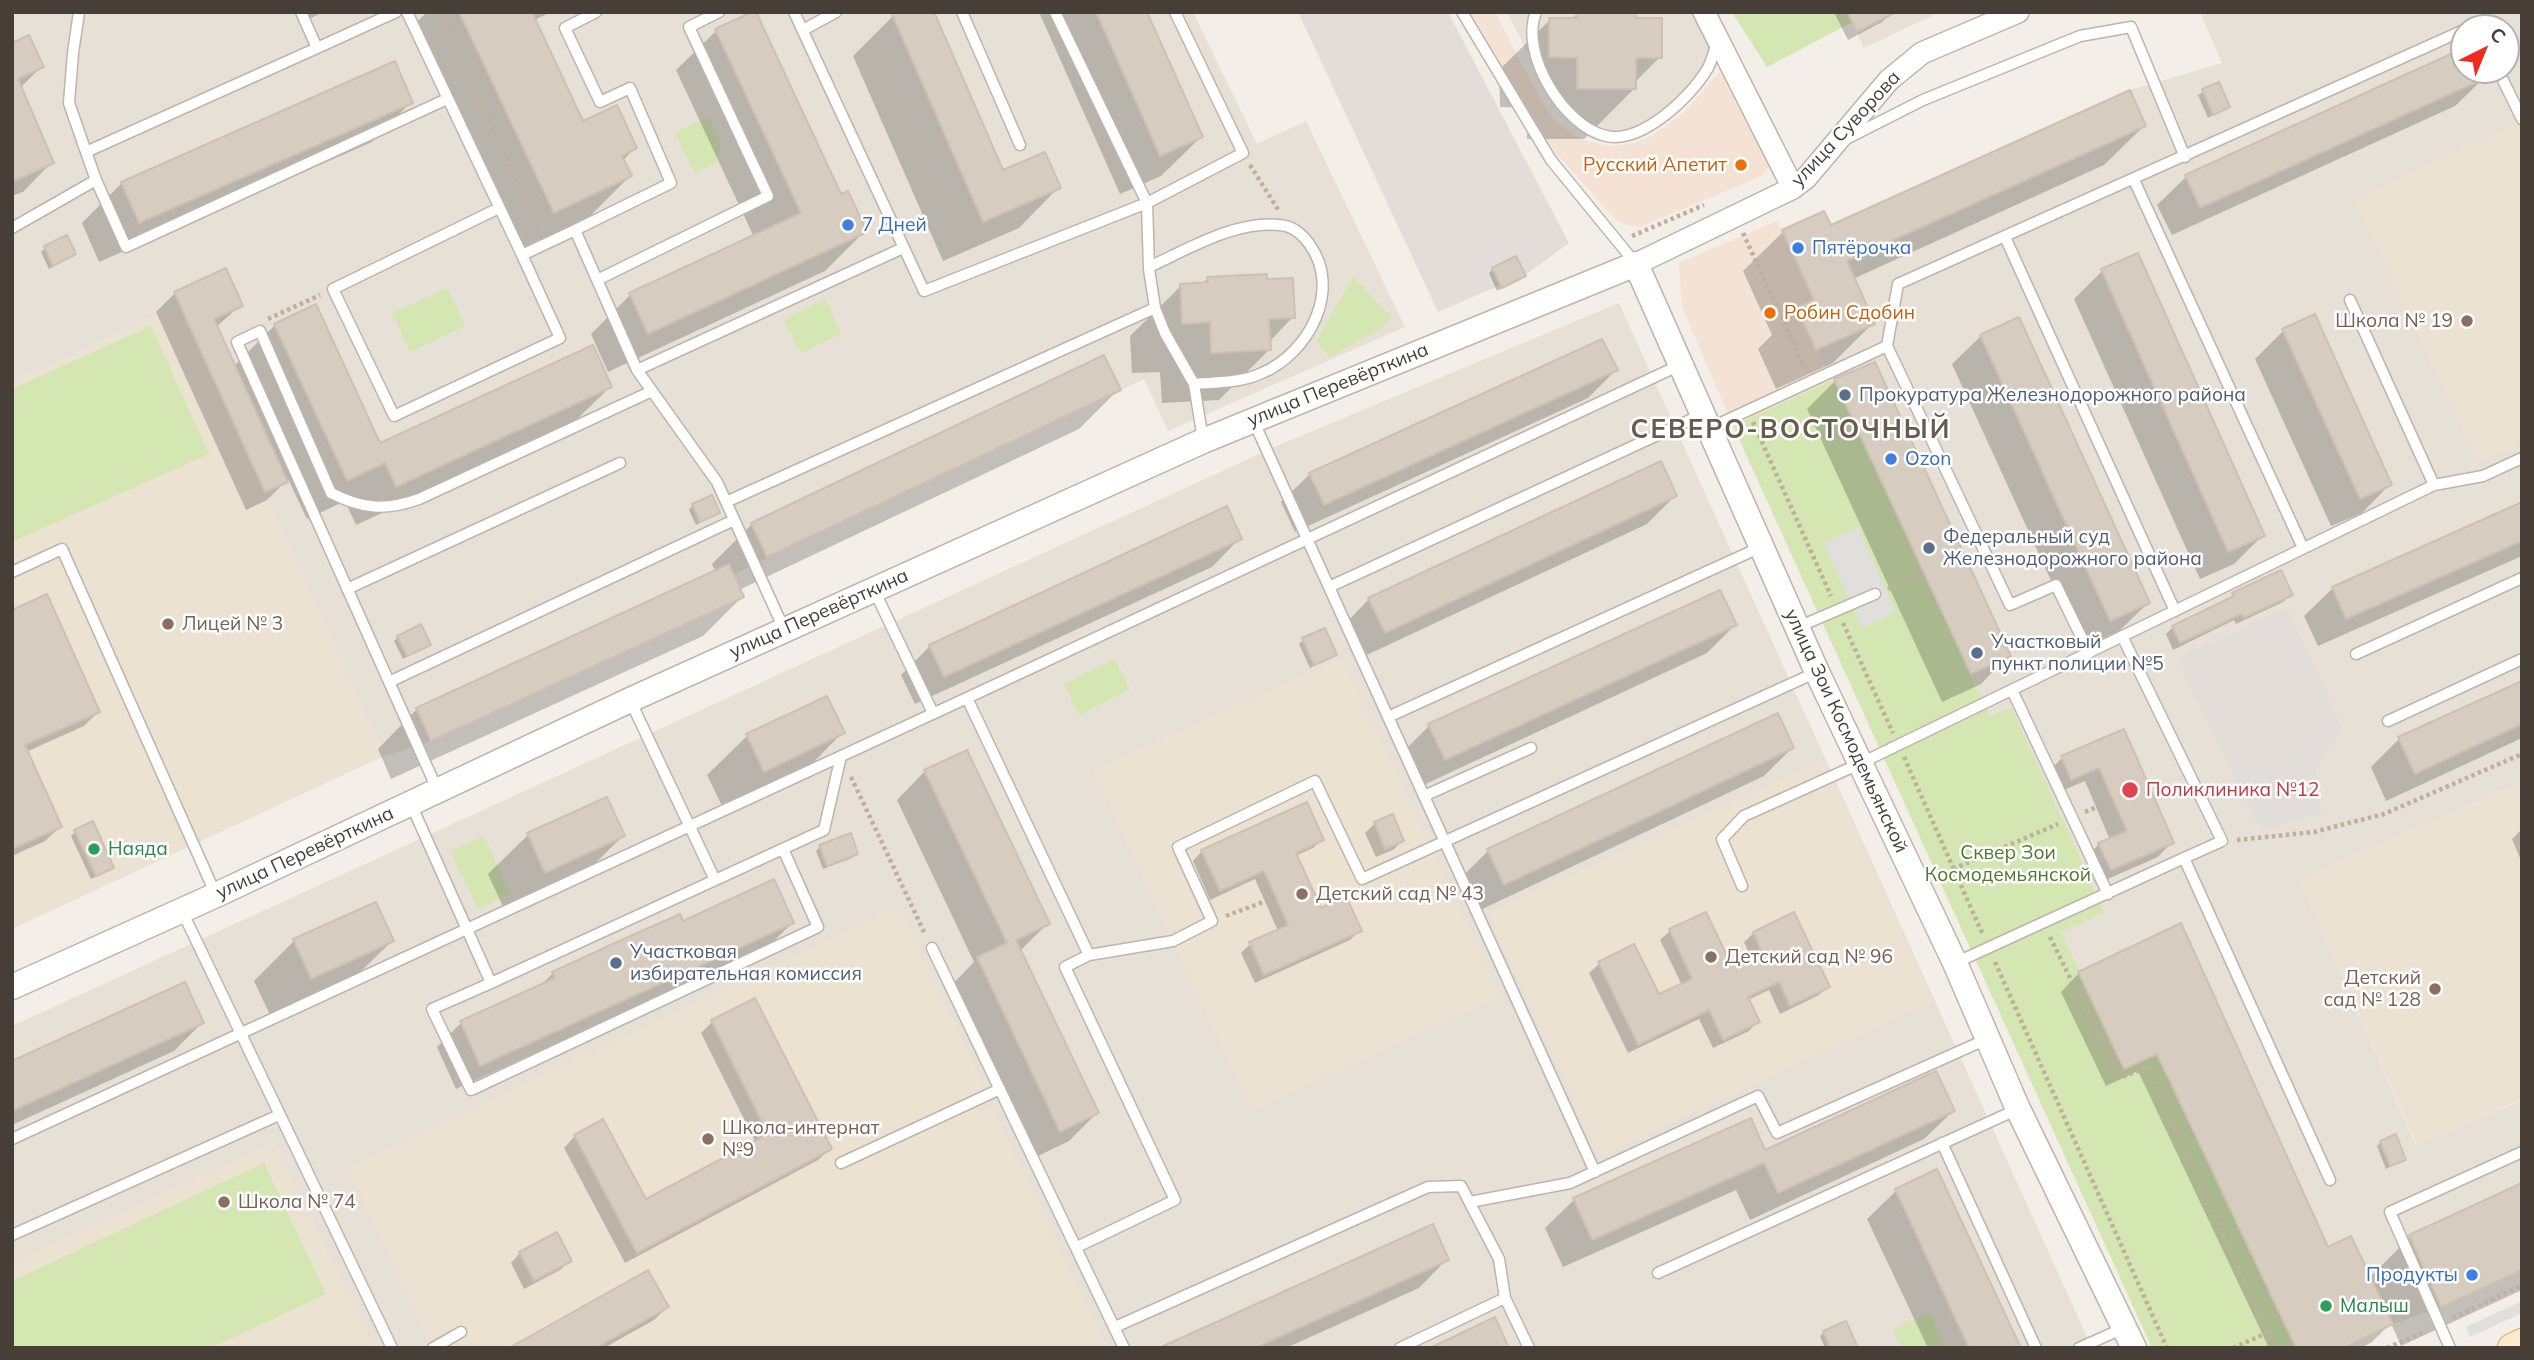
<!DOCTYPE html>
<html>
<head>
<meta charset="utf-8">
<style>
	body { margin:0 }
	#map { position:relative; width:2534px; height:1360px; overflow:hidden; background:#f3eee8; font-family:Mulish,sans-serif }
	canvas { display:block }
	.frame { position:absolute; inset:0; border:14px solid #463e37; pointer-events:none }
	.north { position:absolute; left:2450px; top:14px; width:70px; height:70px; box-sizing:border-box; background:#fff; border:2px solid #b5b2af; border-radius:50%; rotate:43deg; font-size:19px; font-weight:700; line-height:28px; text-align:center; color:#463e37 }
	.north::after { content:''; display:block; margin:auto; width:24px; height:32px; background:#f12a20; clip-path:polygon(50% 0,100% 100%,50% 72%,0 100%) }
</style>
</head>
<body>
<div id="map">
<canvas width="2534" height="1360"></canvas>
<div class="frame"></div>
<div class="north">С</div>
</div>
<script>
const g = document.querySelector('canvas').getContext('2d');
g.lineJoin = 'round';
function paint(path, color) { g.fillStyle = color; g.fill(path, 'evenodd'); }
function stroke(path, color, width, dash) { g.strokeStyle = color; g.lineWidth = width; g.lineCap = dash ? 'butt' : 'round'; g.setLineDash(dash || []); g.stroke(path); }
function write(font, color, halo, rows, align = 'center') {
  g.font = font + ' Mulish,sans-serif'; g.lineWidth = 5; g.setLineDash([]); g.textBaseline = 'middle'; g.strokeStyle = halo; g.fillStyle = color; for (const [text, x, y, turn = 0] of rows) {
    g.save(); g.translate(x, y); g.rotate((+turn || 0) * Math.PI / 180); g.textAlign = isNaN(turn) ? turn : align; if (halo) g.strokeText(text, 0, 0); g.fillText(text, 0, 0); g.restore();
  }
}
paint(new Path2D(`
	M12 12H1193L1257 144 1306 121 1405 327 1168 431 1144 379 734 574 744 597 431 741 384 756 180 305 12 382Z
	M1507 12H1713L1727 38 1670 117 1647 133 1624 141 1603 140 1552 100Z
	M1732 12H1940L1864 48 1852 22 1767 67Z
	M2200 12H2522V782L2300 879 2416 1145 2522 1100V1270L2441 1307 2393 1324 2343 1348H2296L2156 1054 2124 1069 2061 932 2105 911 2010 707 1990 716 1834 379 1816 350 1797 308 1813 300 1782 230 1824 211 1831 225 2130 90 2222 63ZM2464 28H2506V70H2464Z
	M1619 303 2092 1348H12V1026L1279 445Z`), '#e7e0d6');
paint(new Path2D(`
	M1468 12H1495L1541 100 1556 122 1580 139 1609 146 1634 143 1652 136 1683 113 1720 72 1769 166 1762 176 1640 227 1627 225 1615 219 1554 151Z
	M1777 221 1814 300 1797 308 1816 350 1834 379 1733 426 1682 307 1679 263Z`), '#f4e3d4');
paint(new Path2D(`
	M1298 12H1448L1569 243 1528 273 1438 312Z
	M2288 608 2343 729 2315 770 2322 813 2267 829 2255 821 2177 658Z`), '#e2ddd9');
paint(new Path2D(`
	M2522 121V443L2478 463 2354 199Z
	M180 305 384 756 12 929V382Z
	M1342 658 1501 996 1251 1111 1093 770Z
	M1824 760 1933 1001 1600 1156 1488 913Z
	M2522 782V1099L2417 1145 2300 879Z
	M899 907 984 1085 978 1091 979 1099 985 1108 994 1110 1107 1348H432L347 1168Z
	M275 1142 374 1348H12V1262Z`), '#ece2d2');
paint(new Path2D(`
	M1732 12H1847L1852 22 1767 67Z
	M708 117 721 145 716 163 695 173 675 132Z
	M1353 277 1391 317 1381 328 1330 357 1317 341Z
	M447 288 465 326 410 352 392 313Z
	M825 299 841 334 801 353 784 319Z
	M151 326 209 454 12 542V389Z
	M1834 379 1990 716 2011 707 2105 912 2061 932 2124 1068 2157 1054 2296 1348H2152L1733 426Z
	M1115 659 1130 689 1079 715 1064 684Z
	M484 836 510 894 478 909 451 851Z
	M264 1163 326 1294 211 1348H12V1281Z
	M1930 1313 1946 1348H1901L1893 1329Z`), '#d4e6b2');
paint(new Path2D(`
	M1858 527 1896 612 1862 628 1823 543Z
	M2522 1301V1313L2470 1337 2466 1327Z`), '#e1dfdc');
paint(new Path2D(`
	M296 12H324L300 23Z
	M427 12H551L534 20 582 123 635 148 622 161 630 176 590 216 514 252 409 30Z
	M902 12 1002 172 1058 188 1019 228 943 261 853 56 893 16Z
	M1039 12H1145L1201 137 1161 176 1120 194Z
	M1834 12H1891L1892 13 1882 22 1848 40Z
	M1577 14 1634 20 1660 57 1635 82V88L1584 139H1527V108L1500 107 1499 70 1550 20 1572 19Z
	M716 31 865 231 825 271 608 372 591 334 630 295 754 237 676 70Z
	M12 45 42 66 20 88 52 162 23 192 12 196Z
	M2464 49V70H2480L2484 78 2455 106 2172 235 2157 205 2186 177Z
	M2218 84 2228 107 2208 118 2198 95Z
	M411 102 372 142 99 262 82 223 122 183Z
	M2144 126 2104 165 1853 279 1873 323 1833 363 1776 389 1758 349 1772 335 1743 271 1783 232 1823 213 1830 227Z
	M45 248 74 254 49 269 41 252Z
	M1493 269 1524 276 1497 291 1489 273Z
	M2102 271 2262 536 2234 564 2200 579 2074 299Z
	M1208 278 1266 281 1293 317 1269 342V350L1219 400 1162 403 1160 372 1132 373 1130 336 1181 286 1202 284Z
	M175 293 241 305 216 327 234 366 275 325 379 445 610 387 570 426 356 525 345 501 307 519 288 479 267 500 246 510 156 312Z
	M2283 331 2390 484 2362 513 2331 526 2255 359Z
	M1981 336 2148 603 2119 631 2082 648 1952 364Z
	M1103 357 1119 389 1079 429 739 590 742 597 703 636 391 779 378 749 417 709 716 572 712 564 752 524Z
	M1616 370 1588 398 1295 532 1281 502 1310 474Z
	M1835 381 2009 655 1981 684 1942 702 1807 409Z
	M1675 496 1647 524 1356 660 1341 628 1369 599Z
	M2522 504V556L2318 646 2304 616 2333 588Z
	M693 505 718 513 696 525 689 510Z
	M1226 509 1240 538 1212 567 915 704 901 675 930 646Z
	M2233 594 2291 595 2283 602 2236 624 2234 620 2173 650 2166 634 2173 627 2225 603Z
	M12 612 98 712 84 726 26 752 60 827 45 841 12 856Z
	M1735 625 1707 653 1417 788 1401 754 1429 726Z
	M398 637 429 644 403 659 394 641Z
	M1303 640 1335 655 1310 668 1299 644Z
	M2522 683V738L2386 801 2371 767 2399 739Z
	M827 698 843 732 804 772 724 810 707 775 747 736Z
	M2123 731 2172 842 2158 857 2096 884 2085 859 2099 844 2110 840 2085 781 2057 793 2048 772 2062 758Z
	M1792 748 1764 776 1476 912 1460 879 1488 851Z
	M925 771 1048 923 1020 951 1097 1113 1069 1141 1032 1159 950 987 974 962 897 800Z
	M1375 823 1402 841 1393 850 1376 857 1365 833Z
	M2521 830H2522V863L2512 839Z
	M75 832 112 867 108 871 91 879 71 836Z
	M528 835 623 836 583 875 505 911 488 874Z
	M1322 839 1313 848 1295 856 1320 910 1360 930 1350 940 1255 983 1241 953 1250 944 1278 931 1255 879 1210 900 1193 861 1202 851Z
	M820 847 856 854 852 858 823 869 816 851Z
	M1705 914 1730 967 1751 957 1744 942 1754 933 1828 986 1819 995 1780 1014 1769 990 1748 1000 1758 1021 1749 1031 1713 1048 1699 1019 1628 1053 1589 973 1599 964 1634 947 1658 997 1682 985 1660 940 1670 931Z
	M683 923H792L768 947 456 1089 437 1047 461 1023 539 987 553 973Z
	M2180 926 2327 1250 2369 1278 2410 1237 2522 1185V1290L2401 1346 2391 1323 2372 1342 2361 1348H2269L2138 1071 2106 1086 2061 992 2079 973Z
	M294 941H392L352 980 271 1017 254 981Z
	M712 1022 830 1149 818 1160 625 1263 564 1148 575 1136 645 1202 756 1143 701 1033Z
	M202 1023 174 1051 12 1125V1063Z
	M1953 1111 1924 1139 1750 1220 1736 1190 1563 1267 1545 1228 1574 1200 1751 1121 1765 1152Z
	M2381 1142 2404 1159 2386 1169 2377 1146Z
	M1937 1171 2014 1348H1928L1867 1219 1896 1191Z
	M520 1253 570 1261 560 1270 524 1289 511 1263Z
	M1447 1259 1419 1288 1286 1348H1163Z
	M667 1307 654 1320 604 1348H513Z
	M1824 1332 1856 1348H1825L1820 1336Z`), '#0003');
const building = new Path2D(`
	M459 12H532L583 121 617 105 637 148 622 156 632 176 554 213Z
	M752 12H756L841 194 848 191 867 232 648 334 629 293 801 213 715 29Z
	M891 12H934L1003 170 1045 152 1061 188 983 222Z
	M1096 12H1147L1203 137 1160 156Z
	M1576 12H1636V18H1662V58H1636V89H1577V58L1549 57V18H1577Z
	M1847 12H1896L1857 32Z
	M29 35 44 67 18 79 54 163 12 182V43Z
	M2464 48V70H2490L2492 75 2200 208 2185 175Z
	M395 61 413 103 139 223 121 182Z
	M2219 82 2230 107 2213 115 2202 89Z
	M2130 90 2146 126 1847 261 1875 324 1816 350 1797 308 1814 300 1782 230 1824 211 1831 225Z
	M67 235 76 254 53 266 44 246Z
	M2138 253 2265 536 2228 552 2101 269Z
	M1516 256 1526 276 1502 288 1492 268Z
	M226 268 243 306 214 319 288 482 265 492 174 292Z
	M1267 274V279L1293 278 1295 318 1269 319 1271 350 1211 353 1210 322 1182 324 1180 284 1208 282 1207 277Z
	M316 304 380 443 593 345 612 387 396 487 385 463 347 481 274 324Z
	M2315 314 2392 485 2360 499 2282 329Z
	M2019 317 2150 603 2110 621 1980 335Z
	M1602 339 1618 370 1324 505 1309 473Z
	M1104 355 1121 390 767 557 751 523Z
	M1875 362 2011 656 1971 674 1834 379Z
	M1661 461 1677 496 1385 633 1368 598Z
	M712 495 720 513 700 522 692 504Z
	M2522 502V541L2346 619 2332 587Z
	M1227 506 1242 539 944 677 929 645Z
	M729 564 744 597 431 741 416 708Z
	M2281 570 2293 595 2243 618 2242 614 2180 643 2172 626 2234 596 2232 593Z
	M1720 590 1737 625 1445 760 1428 724Z
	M47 594 100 712 25 745 62 827 12 849V610Z
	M421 624 431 645 407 656 397 636Z
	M1325 628 1337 655 1314 665 1302 638Z
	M2522 681V724L2415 774 2398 737Z
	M827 696 845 733 764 772 746 734Z
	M1778 713 1794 748 1504 885 1487 849Z
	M2124 729 2174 843 2111 870 2098 843 2127 831 2113 800 2099 768 2071 780 2061 756Z
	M967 750 1050 924 1016 940 1099 1113 1060 1132 977 957 1007 943 924 770Z
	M607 797 625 836 545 873 527 833Z
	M1307 802 1324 840 1296 853 1321 908 1346 896 1362 931 1264 975 1249 942 1288 925 1264 871 1220 891 1201 850Z
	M1393 814 1404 841 1385 849 1374 822Z
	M93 821 114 868 96 876 74 830Z
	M851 833 858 854 827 866 819 845Z
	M774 879 794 923 480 1066 460 1021 555 978 552 972 617 942 680 914 683 921Z
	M376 902 394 941 311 979 293 939Z
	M1706 912 1731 964 1761 950 1753 932 1794 912 1830 987 1790 1006 1779 982 1748 997 1760 1022 1723 1040 1709 1010 1638 1045 1598 962 1634 944 1659 994 1692 979 1669 929Z
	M2181 923 2328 1247 2351 1236 2393 1324 2343 1348H2296L2157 1054 2124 1069 2078 972Z
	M185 982 204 1023 12 1111V1061Z
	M755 998 832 1149 637 1253 574 1135 603 1119 646 1199 768 1134 711 1020Z
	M1936 1071 1955 1111 1778 1193 1764 1163 1592 1240 1573 1198 1751 1118 1765 1150Z
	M2396 1134 2406 1160 2390 1166 2380 1141Z
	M1937 1169 2021 1348H1969L1895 1189Z
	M2522 1183V1270L2441 1307 2409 1235Z
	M1433 1224 1449 1260 1255 1348H1159Z
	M557 1232 572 1261 534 1281 519 1252Z
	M648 1270 669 1307 596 1348H509Z
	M1495 1317 1509 1348H1430Z
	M1846 1321 1858 1348H1830L1823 1331Z`);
paint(building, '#d7ccc0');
stroke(building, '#cfc0b1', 2);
const service = new Path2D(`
	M79 12 73 53 69 103 86 152
	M301 12 317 48 86 152 96 180 126 247 447 99
	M407 12 522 255 575 230 637 370 717 482 784 629
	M794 12 924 291 1147 203 1149 269 1155 308 1165 333 1194 384 1203 440
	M962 12 1020 145
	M1055 12 1147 203 1243 153 1175 12
	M1462 12 1551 160 1636 264
	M1536 12C1519 53 1564 127 1606 136 1642 144 1691 97 1708 68 1712 60 1714 51 1717 43
	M2468 28 2476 24 2478 28
	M803 30 836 12
	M317 48 396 12
	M2498 70 2522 119
	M1846 139 1923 100 2080 36 2131 27 2185 157
	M2134 180 2303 548
	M499 208 333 289 394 416 560 338 522 255
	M12 228 96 180
	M575 230 671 183 630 88 600 102 565 28 596 12
	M2005 237 2175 611
	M1149 267C1188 249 1236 220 1280 225 1293 226 1303 235 1310 245 1342 290 1309 353 1262 373 1241 383 1216 382 1194 384
	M597 280 768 196 689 27 719 12
	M2350 300 2434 485
	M1887 346 2010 605 2056 585 2089 653
	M637 370 903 248
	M1253 420 1595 1172
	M1710 428 1887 346 1898 284 2464 30
	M726 502 1155 308
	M12 572 62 549 216 895
	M1329 587 1703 414
	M347 589 620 463
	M874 590 933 713
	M1798 627 1875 594
	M2122 636 2222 841 2184 858
	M2356 654 2522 578
	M389 682 734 520
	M2012 690 2108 894
	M967 698 1089 955 1065 967 1175 1200 1077 1247
	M630 700 715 880
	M1388 717 1761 547
	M2388 721 2522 659
	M437 789 237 342 260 331 331 493C362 509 386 511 419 499L652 391
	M1424 796 1531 748
	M410 802 491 983 824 830 841 756
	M1742 886 1722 839 1744 816 1859 764 2434 485 2483 476 2522 458
	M182 911 392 1348
	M932 948 1124 1348
	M1089 955 1173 941 1212 921 1178 847 1315 781 1362 879 1817 672
	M1955 963 2184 858 2330 1180
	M491 983 432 1009 471 1090 818 927 783 849
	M12 1139 967 698 1680 365
	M1942 1143 2036 1348
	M841 1163 1000 1089
	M1470 1202 1570 1183 1758 1096 1777 1133 1987 1039
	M12 1235 279 1115
	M1658 1273 2018 1109
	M1115 1327 1428 1187 1461 1186 1499 1259 1505 1298 1529 1348
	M433 1348 461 1332
	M1400 1348 1505 1298
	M2079 1348 2124 1328
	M2450 1348 2390 1212 2522 1152`);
const minor = new Path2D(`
	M1704 12 1793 188
	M1636 264 1793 188 1806 178 1889 80 1922 53 2018 12`);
const tertiary = new Path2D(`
	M12 987 216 895 630 700 1203 441 1636 264 1817 672 1955 963 2018 1109 2134 1348`);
const secondary = new Path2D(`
	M2512 1348 2522 1343`);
stroke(service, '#beb5aa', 13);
stroke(minor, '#beb5aa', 24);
stroke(tertiary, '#beb5aa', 27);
stroke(secondary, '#d1bc99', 31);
stroke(new Path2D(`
	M439 12 540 230
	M1250 165 1279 211
	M1743 233 1805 368
	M1632 236 1704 205
	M268 319 320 295
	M1753 422 1831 596
	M1888 589 1923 574
	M1843 623 1893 733
	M1904 757 1983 935
	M851 777 925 934
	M2085 812 2113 800
	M2237 840 2314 832 2384 814 2522 754
	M1953 869 2058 824
	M1226 916 1276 897
	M2050 937 2119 1078 2148 1067 2274 1348
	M1995 962 2167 1348
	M2453 1318 2522 1285
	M2233 1348 2267 1333
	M2387 1348 2426 1331`), '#bfaf9c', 4.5, [3.5, 3.5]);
stroke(service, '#fff', 10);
stroke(minor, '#fff', 21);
stroke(tertiary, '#fff', 24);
stroke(secondary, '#fceac8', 28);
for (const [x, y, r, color] of [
	[1741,165,7,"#e8710a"],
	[848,225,7,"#3f7fe0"],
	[1798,248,7,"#3f7fe0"],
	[1770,313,7,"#e8710a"],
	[2467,321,7,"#8d6e63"],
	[1845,395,7,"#5c6f8a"],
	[1891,459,7,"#3f7fe0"],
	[1929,548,7,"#5c6f8a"],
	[168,624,7,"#8d6e63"],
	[1977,653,7,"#5c6f8a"],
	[2130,790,9,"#e0444e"],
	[94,849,7,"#2e9e5b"],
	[1302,894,7,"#8d6e63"],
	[1711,957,7,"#8d6e63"],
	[616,963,7,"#5c6f8a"],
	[2435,989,7,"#8d6e63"],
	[708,1139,7,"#8d6e63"],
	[224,1202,7,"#8d6e63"],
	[2472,1275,7,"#3f7fe0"],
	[2326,1306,7,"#2e9e5b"]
]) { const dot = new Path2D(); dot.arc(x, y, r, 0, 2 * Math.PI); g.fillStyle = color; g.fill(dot); stroke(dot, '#fff', 2.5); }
write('19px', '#463e37', '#fff', [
	["улица Суворова",1846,129,-47],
	["улица Перевёрткина",1338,385,-22],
	["улица Перевёрткина",819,614,-24],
	["улица Зои Космодемьянской",1846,731,65],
	["улица Перевёрткина",305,853,-25]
]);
write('19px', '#c56008', '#fff', [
	["Русский Апетит",1727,165],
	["Робин Сдобин",1784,313,"left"]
], 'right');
write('19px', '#366cbe', '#fff', [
	["7 Дней",862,225],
	["Пятёрочка",1812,248],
	["Ozon",1905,459],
	["Продукты",2458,1275,"right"]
], 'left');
write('19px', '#785e54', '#fff', [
	["Школа № 19",2453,321,"right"],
	["Лицей № 3",182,624],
	["Детский сад № 43",1316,894],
	["Детский сад № 96",1725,957],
	["Детский",2421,978,"right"],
	["сад № 128",2421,1000,"right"],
	["Школа-интернат",722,1128],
	["№9",722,1150],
	["Школа № 74",238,1202]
], 'left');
write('19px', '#4e5e75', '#fff', [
	["Прокуратура Железнодорожного района",1859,395],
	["Федеральный суд",1943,537],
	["Железнодорожного района",1943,559],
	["Участковый",1991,642],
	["пункт полиции №5",1991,664],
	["Участковая",630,952],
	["избирательная комиссия",630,974]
], 'left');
write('19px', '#be3a42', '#fff', [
	["Поликлиника №12",2146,790]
], 'left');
write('19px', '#27864d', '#fff', [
	["Наяда",108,849],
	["Малыш",2340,1306]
], 'left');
write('19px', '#50762c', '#fff', [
	["Сквер Зои",2008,853],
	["Космодемьянской",2008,875]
]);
g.letterSpacing = '2px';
write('bold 26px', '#685b4e', '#fff', [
	["СЕВЕРО-ВОСТОЧНЫЙ",1791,430]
]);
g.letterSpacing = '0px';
</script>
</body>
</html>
